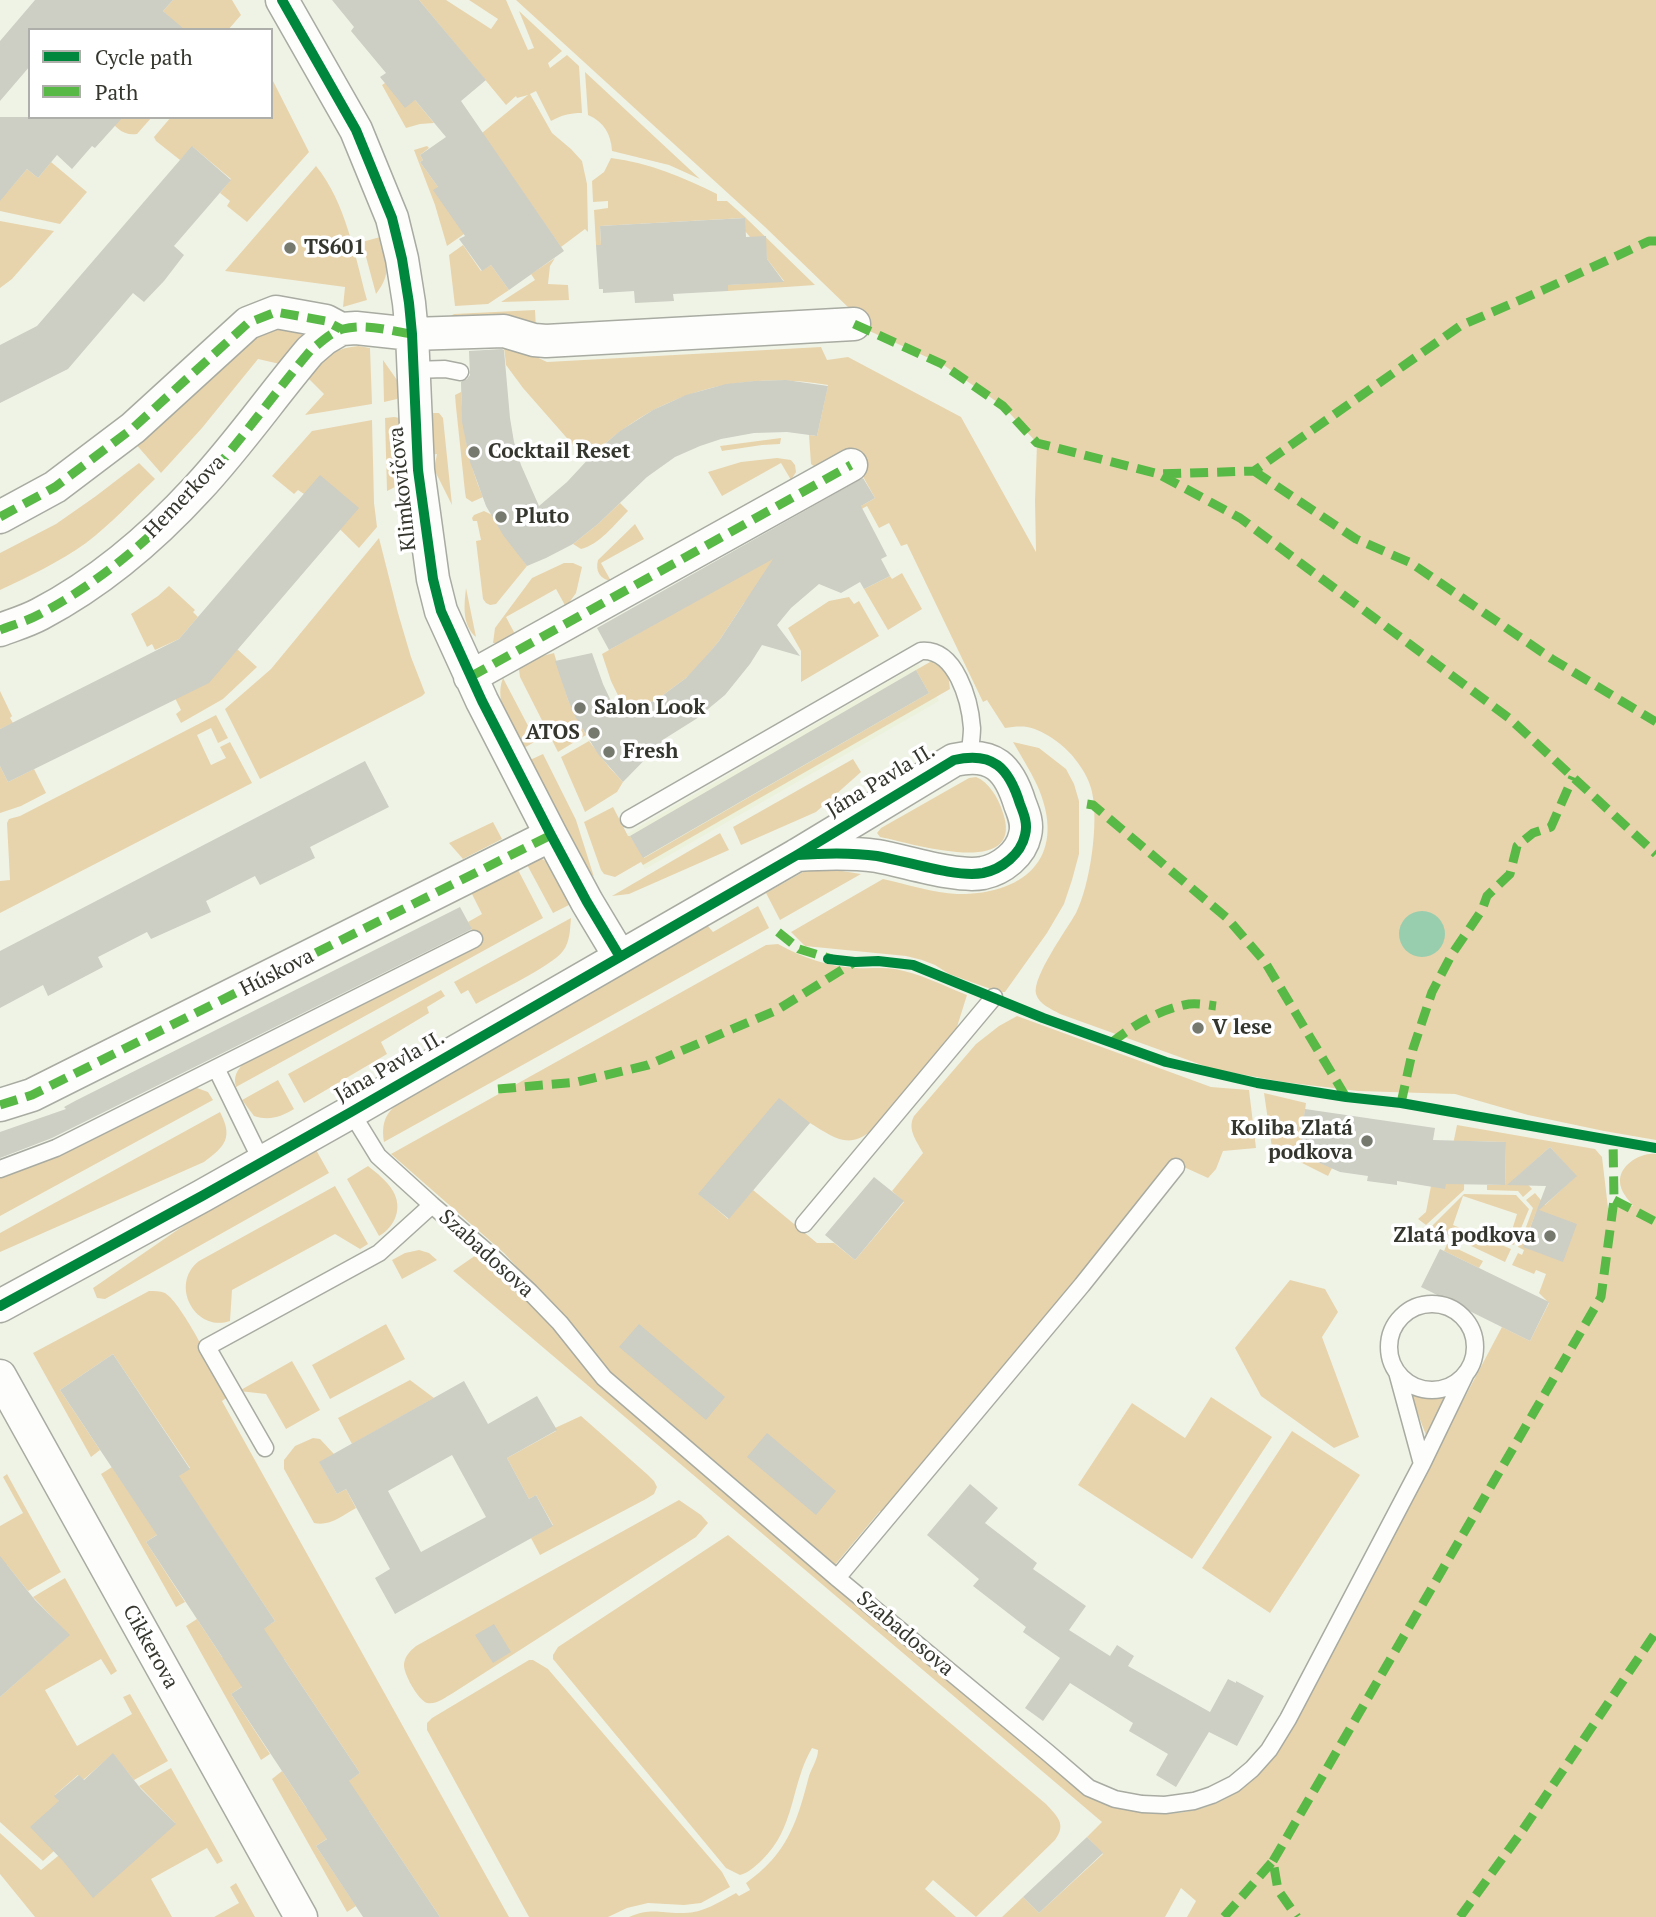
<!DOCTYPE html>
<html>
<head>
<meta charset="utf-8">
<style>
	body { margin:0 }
	#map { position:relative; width:1656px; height:1917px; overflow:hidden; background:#eff3e6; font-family:"PT Serif",serif }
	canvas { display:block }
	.legend { position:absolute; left:28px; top:28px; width:245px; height:91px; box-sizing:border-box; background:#fff; border:2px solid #aeafab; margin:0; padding:9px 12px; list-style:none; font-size:21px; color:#35372e }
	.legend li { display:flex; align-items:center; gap:14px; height:35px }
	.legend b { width:35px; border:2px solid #aeafab }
</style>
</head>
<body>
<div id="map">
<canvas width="1656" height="1917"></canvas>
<ul class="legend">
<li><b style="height:9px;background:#00873e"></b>Cycle path</li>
<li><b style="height:9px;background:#58b947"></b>Path</li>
</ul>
</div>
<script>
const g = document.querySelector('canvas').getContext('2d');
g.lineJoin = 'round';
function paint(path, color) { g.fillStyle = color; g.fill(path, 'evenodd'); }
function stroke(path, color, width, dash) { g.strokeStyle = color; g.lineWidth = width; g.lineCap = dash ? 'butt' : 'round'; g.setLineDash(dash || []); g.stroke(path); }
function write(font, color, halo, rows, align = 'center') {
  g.font = font + ' "PT Serif",serif'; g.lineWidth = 7; g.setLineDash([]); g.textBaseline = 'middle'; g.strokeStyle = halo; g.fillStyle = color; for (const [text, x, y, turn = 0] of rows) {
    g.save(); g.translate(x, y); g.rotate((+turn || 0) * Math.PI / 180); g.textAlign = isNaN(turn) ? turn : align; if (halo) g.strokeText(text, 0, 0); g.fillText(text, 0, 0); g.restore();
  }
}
paint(new Path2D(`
	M918 664 939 701 645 869 625 835Z`), '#ebf1da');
paint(new Path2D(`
	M173 0H232L241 15 228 30H182L163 11Z
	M419 0H446L491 29 498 19 469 0H506L528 50 534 48 519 11 562 51 548 63 550 68 567 55 579 66 582 113C570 113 562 115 551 121L536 91 530 94 552 133 571 149 582 161 587 184 588 232 585 229 561 247 482 133 528 95 517 98 516 96 506 105Z
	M516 0H1656V1140L1604 1131 1528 1115 1455 1094 1358 1091 1283 1082 1213 1069 1060 1014C1051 1009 1039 1004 1036 994 1032 977 1067 929 1076 913 1090 885 1099 823 1092 792 1090 782 1084 771 1078 763 1068 748 1045 730 1027 727 1020 726 1012 727 1005 728L987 700 983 702 907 544 901 546 889 523 879 528 867 506 858 511 744 603 719 641 697 668 686 678 659 698 627 714 611 681 602 654 875 498 847 448 815 467 811 464 809 435 817 436 828 385C736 370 653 393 587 461L523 388 506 365 504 347H469L496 342 528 353 547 362 821 347 827 360 848 357 961 417 1036 552 1035 501 1037 443 1003 406 942 364 854 324 851 310 765 227Z
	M585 72 700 179 669 165 612 151C611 134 604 122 588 115Z
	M271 77 309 152 247 222 227 206 230 201 220 193 231 179 193 147 180 160 156 141 154 137 171 117H271Z
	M385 83 415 100 434 123 420 124 406 128 382 85Z
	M107 117H152L137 134C122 136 116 127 107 117Z
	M427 146 429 148 420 155 423 160 420 162 438 187 464 234 447 246 435 205 414 150Z
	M611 158C649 163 683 177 717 194V201H727L745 217 815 285 728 291V285L784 281 767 259 765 237H750L745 231 744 218 600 226 601 245H596L594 210 608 208V201L593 202 592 181 604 172Z
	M51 162 87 192 60 224 0 211V185L8 191 27 169 38 178Z
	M316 166C346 203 355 256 367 300L343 307 345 287 225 271Z
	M0 221 54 231 12 279 0 288Z
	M384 236C387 260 392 274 376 294L362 242Z
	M463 245 481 271 491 265 509 290 488 304 455 306 449 255Z
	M555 258 550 266 548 284 568 285 569 300 501 302 535 280 531 274Z
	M535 310 536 329 447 318 454 314Z
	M266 327 303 330C303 344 289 354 280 364L258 359 202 428 161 473 134 442Z
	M358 346 370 348 372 404 305 415 324 394 308 378C324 358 331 349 358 346Z
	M383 360 397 380 399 395 397 399 384 402Z
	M461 392C463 429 468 463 483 497L472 502 466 498 465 492 456 407 455 395Z
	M429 413H439L443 418 452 505 434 469 437 454 430 455Z
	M394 417 400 418 405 479 397 486 387 491 385 418Z
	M372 420 374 503 377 527 359 548 304 494 298 490 294 494 272 476 312 431Z
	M781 438 780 444 762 445 722 451 720 446Z
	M777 458 791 460 795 465 796 472 791 480 781 463 722 496 708 472 741 462Z
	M139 463 155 479C132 501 111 524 86 543 59 562 30 576 0 590V553L56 524 96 496Z
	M620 503 628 511C615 524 599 545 581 549L573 544 598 524Z
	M484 511 492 515 527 566 496 604 490 605 486 603 483 599 476 541 481 540 477 521H473L472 518 474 515Z
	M635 524 644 539 601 563 611 581C600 579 595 571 598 560Z
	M379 538 398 613 411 657 425 693 422 696 260 779 225 709 271 669Z
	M564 563H573L582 567 576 593 566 607 556 589 506 617 515 634 500 643H493L495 628 532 578Z
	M902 573 922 609 888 630 864 589 890 576 892 579Z
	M169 586 195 610 193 612 198 617 179 639 155 650 152 644 147 647 131 614 158 596Z
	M466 588 476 637C462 625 464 606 466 588Z
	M849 597 854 604 859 601 879 636 801 682V651L788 628 829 601Z
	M237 649 257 667 223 699 181 723 176 714 181 710 175 698Z
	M554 653 568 700 586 735 558 752 520 677 519 670C527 659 541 656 554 653Z
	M935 661C947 665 949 678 950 689L643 865 641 862 615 877 604 874 601 870 584 822 613 807 628 836H630L644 858 929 693 916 670 930 662Z
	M503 678 536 741 524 748C513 726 493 703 503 678Z
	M0 691 12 716 10 718 13 723 0 729Z
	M216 715 228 738 218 743 211 728 197 735 211 765 226 758 220 747 230 742 252 783 0 913V881L10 880 7 823 9 819 20 816Z
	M589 741 609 767 623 782 617 792 585 812 561 757Z
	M1013 742 1039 748 1066 769 1074 784 1079 801V854L1072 880 1064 904 1047 933 1005 992H999L949 974 935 965 922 960 906 956 805 946 791 932 883 879C905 884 935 893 957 894 1028 895 1068 854 1037 785 1030 770 1021 756 1013 742Z
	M543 754 576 820 594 877 585 866 530 760Z
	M853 759 861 772 816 812 741 845 733 827Z
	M0 766 8 782 34 769 46 793 21 806 0 813Z
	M976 777C989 782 998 798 1002 810 1029 881 911 843 880 837L877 833 881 828 969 778Z
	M493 822 502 839 463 859 449 843Z
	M720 833 729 850 629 894 612 896Z
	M538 857C558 865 564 886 569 905L553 913 525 861Z
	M516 866 543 918 236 1087C233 1076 237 1071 244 1062L478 943 468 922 482 914 470 890Z
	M822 868 861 874 780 920 766 893 803 872Z
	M758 906 769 928 384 1142C380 1117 390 1108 410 1095L708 926 713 932Z
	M571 918C570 929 570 942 563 951 552 966 495 993 476 1004L468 990 461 994 454 982Z
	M778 944C804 958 826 966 856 968 869 969 882 967 895 969 919 973 944 986 967 995L956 1030 873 1129C849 1151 833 1137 810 1123L699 1194 728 1219 753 1190 817 1243H834L855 1260 904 1202 892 1191 923 1153C916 1140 907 1129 914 1116L976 1044 999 1026 1017 1016 1211 1087 1249 1090 1256 1148 1223 1151 1216 1169 1208 1178 1186 1168 1176 1161 884 1514 880 1511 834 1566 602 1368 560 1314 504 1253 391 1154 766 945Z
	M441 990 445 996 427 1007 429 1013 381 1042 387 1054 304 1103 288 1074Z
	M278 1080 294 1109C281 1117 269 1121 254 1116L242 1100Z
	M197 1088 208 1092 213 1100 0 1216V1177L189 1089Z
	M1264 1093 1306 1103 1299 1154 1332 1168 1328 1176 1272 1148Z
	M220 1112C233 1137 226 1146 204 1162L0 1252V1233Z
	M1457 1125 1595 1149 1602 1157 1608 1208 1633 1206C1628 1199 1620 1191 1620 1182 1619 1165 1641 1152 1656 1154V1917H1187L1196 1901 1181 1888 1165 1917H1002L1023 1897 1039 1913 1103 1854 1087 1837 1102 1822 453 1271 476 1255 555 1327 1085 1793C1124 1815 1174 1821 1216 1803 1232 1797 1244 1786 1257 1775L1422 1478 1502 1327 1530 1341 1549 1303 1539 1293 1546 1274 1536 1270 1534 1274 1512 1265 1518 1253 1522 1255 1524 1250 1518 1247 1525 1230 1529 1232 1537 1210 1530 1228 1526 1227 1533 1208 1526 1200 1535 1193 1545 1205 1576 1176 1550 1147 1519 1175 1532 1189 1523 1197 1518 1191 1487 1190V1185H1505L1506 1142 1465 1141 1464 1190 1426 1225 1418 1219 1426 1212 1431 1186 1448 1169Z
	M315 1148 329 1173 105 1299 97 1298 93 1288 218 1202Z
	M368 1166C377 1173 387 1181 393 1191 403 1208 395 1227 379 1236L347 1179Z
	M335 1186 368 1244 360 1249 335 1234 232 1290 230 1321C195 1333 169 1284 199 1261Z
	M1464 1194 1516 1195 1529 1209 1514 1245 1508 1243 1517 1214 1463 1196 1453 1225 1511 1249 1505 1262 1431 1227Z
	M1447 1244 1483 1261 1479 1268 1444 1251Z
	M419 1250 429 1253 437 1260 402 1279 392 1260 405 1253Z
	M1290 1280 1325 1289 1338 1312 1322 1337 1359 1437 1334 1448 1261 1396 1235 1348Z
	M149 1291C154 1291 160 1291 165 1293 183 1304 216 1374 229 1396L222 1401 509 1917H440L369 1811 316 1846 356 1906 347 1912 272 1779 282 1771 307 1809 360 1773 284 1659 231 1694 270 1754 261 1760 186 1626 197 1619 222 1657 275 1621 199 1507 146 1542 185 1602 176 1607 101 1474 112 1467 137 1504 190 1468 113 1354 60 1390 100 1450 91 1457 33 1353Z
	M386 1324 405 1359 330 1399 312 1365Z
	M292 1361 320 1410 286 1429 266 1394 239 1391Z
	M410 1380 434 1398 352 1444 338 1418Z
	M1413 1394 1444 1398 1445 1399 1426 1435 1412 1399Z
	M1211 1397 1272 1437 1192 1559 1078 1485 1132 1403 1185 1438Z
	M581 1416 648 1475 654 1481 657 1487 654 1494 646 1499 540 1555 531 1538 553 1525 536 1495 529 1499 507 1458 556 1431 555 1428Z
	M1292 1431 1360 1475 1270 1613 1202 1568Z
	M313 1438 320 1439 334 1454 320 1463 337 1494 346 1489 356 1508C343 1515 329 1527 314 1523L284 1469V1460L295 1446Z
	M7 1474 61 1572 28 1591 7 1565 0 1570V1526L23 1513 3 1477Z
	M679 1500 701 1515 708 1523 696 1537 453 1693C446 1697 436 1705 427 1703 418 1700 403 1673 404 1664 405 1656 410 1651 416 1646Z
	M728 1535 1046 1804C1057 1816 1067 1824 1055 1840L976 1917 933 1880 925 1889 956 1917H629C653 1907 661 1914 684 1913 703 1913 719 1902 736 1893L739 1896 750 1890 746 1883C755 1876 764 1869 771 1861 793 1837 801 1807 809 1776 812 1767 818 1759 818 1750L812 1748C790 1786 796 1827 762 1860 756 1866 748 1873 740 1875L726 1868 553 1659V1655L558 1647Z
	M65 1578 117 1671 111 1675 101 1659 45 1690 77 1746 132 1714 123 1697 130 1694 168 1761 134 1780 113 1754 83 1780 78 1775 55 1795 59 1801 54 1851 43 1861 0 1822V1697L69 1635 33 1597Z
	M529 1660H533L548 1669 722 1872 730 1887 701 1903 684 1905 648 1903 627 1908 608 1917H529L427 1730V1723L432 1718Z
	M171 1768 223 1861 217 1864 207 1848 151 1879 172 1917H35L0 1874V1833L41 1870 58 1856 175 1823 139 1786Z
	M236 1883 255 1917H214L239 1903 230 1887Z`), '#e8d4ac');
paint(new Path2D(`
	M1399 934a23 23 0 1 1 46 0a23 23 0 1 1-46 0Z`), '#98ceae');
paint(new Path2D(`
	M35 0H173L163 11 185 30H30V66L0 101V41Z
	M332 0H419L486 80 461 101 564 251 509 290 491 265 482 271 459 239 465 236 433 190 438 187 420 162 423 160 420 155 446 137 415 100 405 108 380 77 386 73 351 31 354 27Z
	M0 117H123L95 148 92 146 72 169 57 155 38 178 27 169 0 201Z
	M192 146 231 180 174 246 184 255 164 281 144 302 133 293 68 369 0 403V345L37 326Z
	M745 218 746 237 766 236 767 259 784 282 728 285V291L673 294 674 301 635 303 634 291 603 293V289H599L596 245H601L600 226Z
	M502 349 504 350 510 418 514 442 521 465 539 506 567 482 593 454 620 431 653 410 686 395 726 384 754 381 786 380 828 386 817 436 787 432 754 433 721 439 700 446 675 457 647 477 598 524 573 544 546 558 527 566 503 535 486 506 470 462 462 422 461 382 467 379 470 375 469 351Z
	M320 475 359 508 209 683 8 782 0 766V729L179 639Z
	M863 478 875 498 861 506 887 556 881 559 890 576 864 589 860 582 841 593 819 584 791 608 777 625 800 656 762 645 750 664 725 695 696 719 661 741 662 742 623 782 598 754 576 718 568 700 555 661 592 653 603 684 619 718 659 698 686 678 708 654 719 641 773 559 609 650 597 628Z
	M916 670 929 693 643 858 630 836Z
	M365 761 389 807 310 847 315 858 260 885 255 876 206 901 211 912 151 939 147 932 98 957 103 967 48 996 43 985 0 1008V951Z
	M460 907 472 929 52 1138 0 1158V1132L66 1109 64 1107 75 1101Z
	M779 1098 810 1123 729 1219 698 1194Z
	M1305 1109 1435 1128 1433 1140 1506 1142 1505 1185 1446 1184 1445 1189 1397 1181V1185L1367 1181 1368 1176 1340 1172 1299 1154Z
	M1550 1147 1577 1176 1539 1210 1577 1224 1563 1262 1523 1247 1546 1186 1507 1185Z
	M874 1177 904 1201 855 1260 825 1235Z
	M1440 1249 1549 1302 1530 1341 1421 1287Z
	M639 1324 725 1397 706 1420 619 1347Z
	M113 1354 190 1469 179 1476 275 1621 264 1629 360 1773 349 1781 440 1917H363L316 1846 327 1839 231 1694 242 1687 146 1542 157 1535 60 1390Z
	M464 1381 488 1424 537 1396 557 1430 507 1458 529 1499 536 1495 553 1526 395 1614 375 1578 390 1569 346 1489 337 1494 319 1462ZM452 1455 486 1517 421 1552 388 1491Z
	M767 1433 836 1491 816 1515 747 1457Z
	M970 1484 998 1508 985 1523 1037 1563 1033 1569 1086 1606 1069 1630 1110 1656 1117 1645 1134 1656 1128 1666 1210 1712 1228 1679 1236 1683V1681L1264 1696 1237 1746 1209 1732 1176 1787 1156 1775 1168 1754 1129 1731 1133 1723 1070 1683 1043 1721 1025 1708 1060 1658 1023 1632 1026 1627 973 1586 979 1579 927 1535Z
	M0 1556 35 1600 70 1635 0 1697Z
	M494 1624 511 1652 493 1663 475 1635Z
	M113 1753 141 1789 176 1824 93 1898 63 1861 30 1827 59 1801 54 1796 79 1775 84 1780Z
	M1087 1837 1103 1853 1039 1913 1023 1897Z`), '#cdcec4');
const service = new Path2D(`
	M413 370 445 369 460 372
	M629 819 921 651C956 648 970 701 972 728 972 737 970 747 970 756
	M216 1068 262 1162
	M351 1112 378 1156 432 1205 487 1252 530 1292 560 1323 604 1378 837 1578 1047 1752 1089 1788 1115 1799 1142 1804 1165 1805 1194 1801 1212 1795 1234 1784 1252 1769 1269 1750 1288 1719 1422 1464 1466 1373
	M0 1169 56 1148 474 939
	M804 1224 994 997
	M1389 1347a43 43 0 1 1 86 0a43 43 0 1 1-86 0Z
	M1397 1372 1422 1464
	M265 1448 207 1347 379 1253 432 1205
	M837 1578 1082 1285 1176 1167`);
const minor = new Path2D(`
	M282 0 356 130 392 218 402 259 409 303 412 334 418 470 433 579 441 611 482 701 551 835 587 902 620 957
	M0 517 55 487 133 428 248 323 276 312 326 321 341 329
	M0 630C13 625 27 621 40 614 99 583 153 537 198 488 238 445 272 396 310 351L324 339 341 329 356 328 412 334 504 331 534 340 546 341 854 324
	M470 677 851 465
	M0 1105 32 1095 551 835
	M0 1306 202 1196 351 1112 797 855 954 760C993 751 1009 768 1020 804 1024 814 1028 824 1025 835 1021 854 1002 869 983 873 956 878 906 861 877 856 850 852 824 853 797 855
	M0 1376 301 1917`);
stroke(service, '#a8aba1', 19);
stroke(minor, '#a8aba1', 35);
stroke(service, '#fdfdfb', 16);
stroke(minor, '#fdfdfb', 32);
stroke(new Path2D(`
	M854 324 942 364 1003 406 1037 443 1159 474 1254 471 1460 326 1543 290 1649 241H1656
	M1254 471 1356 539 1411 563 1552 659 1656 722
	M1162 476 1240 518 1509 718 1656 854
	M0 517 55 487 133 428 248 323 276 312 326 321 341 329
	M0 630C13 625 27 621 40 614 99 583 153 537 198 488 238 445 272 396 310 351 320 343 331 332 343 329 365 323 391 331 412 334
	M470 677 851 465
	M1087 804 1093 805 1227 918 1265 962 1346 1097
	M778 932 799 949 832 959
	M1111 1043C1134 1025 1160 1009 1189 1004 1198 1003 1208 1005 1216 1006
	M498 1089 577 1082 648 1065 777 1010 853 963
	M1401 1103 1413 1049 1432 992 1452 954 1482 910 1487 896 1510 874 1517 846 1533 833 1551 827 1573 777
	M0 1105 32 1095 551 835
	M1614 1200 1656 1222
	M1273 1861 1601 1297 1614 1200 1613 1139
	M1224 1917 1273 1861 1278 1890 1297 1917
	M1460 1917 1520 1834 1656 1632`), '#58b947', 9, [18, 9]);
stroke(new Path2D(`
	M282 0 356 130 392 218 402 259 409 303 412 334 418 470 433 579 441 611 482 701 551 835 587 902 620 957
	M828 959 855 962 878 961 913 965 1043 1018 1166 1062 1257 1083 1346 1097 1401 1103 1656 1148
	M0 1306 202 1196 351 1112 797 855 954 760C993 751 1009 768 1020 804 1024 814 1028 824 1025 835 1021 854 1002 869 983 873 956 878 906 861 877 856 850 852 824 853 797 855`), '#00873e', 10);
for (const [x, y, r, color] of [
	[290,248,7,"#76796e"],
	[474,452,7,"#76796e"],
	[501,517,7,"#76796e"],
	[580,708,7,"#76796e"],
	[594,733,7,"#76796e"],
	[609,752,7,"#76796e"],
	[1198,1028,7,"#76796e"],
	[1367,1141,7,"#76796e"],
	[1550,1236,7,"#76796e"]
]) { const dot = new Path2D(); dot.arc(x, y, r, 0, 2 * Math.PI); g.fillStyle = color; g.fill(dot); stroke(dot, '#fff', 2.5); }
write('bold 21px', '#35372e', '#fff', [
	["TS601",304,248],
	["Cocktail Reset",488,452],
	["Pluto",515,517],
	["Salon Look",594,708],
	["ATOS",580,733,"right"],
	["Fresh",623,752],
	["V lese",1212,1028],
	["Koliba Zlatá",1353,1129,"right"],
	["podkova",1353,1153,"right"],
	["Zlatá podkova",1536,1236,"right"]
], 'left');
write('21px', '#35372e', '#fff', [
	["Klimkovičova",403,489,-96],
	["Hemerkova",185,497,-46],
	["Jána Pavla II.",881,781,-31],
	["Húskova",277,973,-27],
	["Jána Pavla II.",390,1067,-30],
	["Szabadosova",486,1254,42],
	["Szabadosova",905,1634,40],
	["Cikkerova",150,1647,61]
]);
</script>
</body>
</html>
